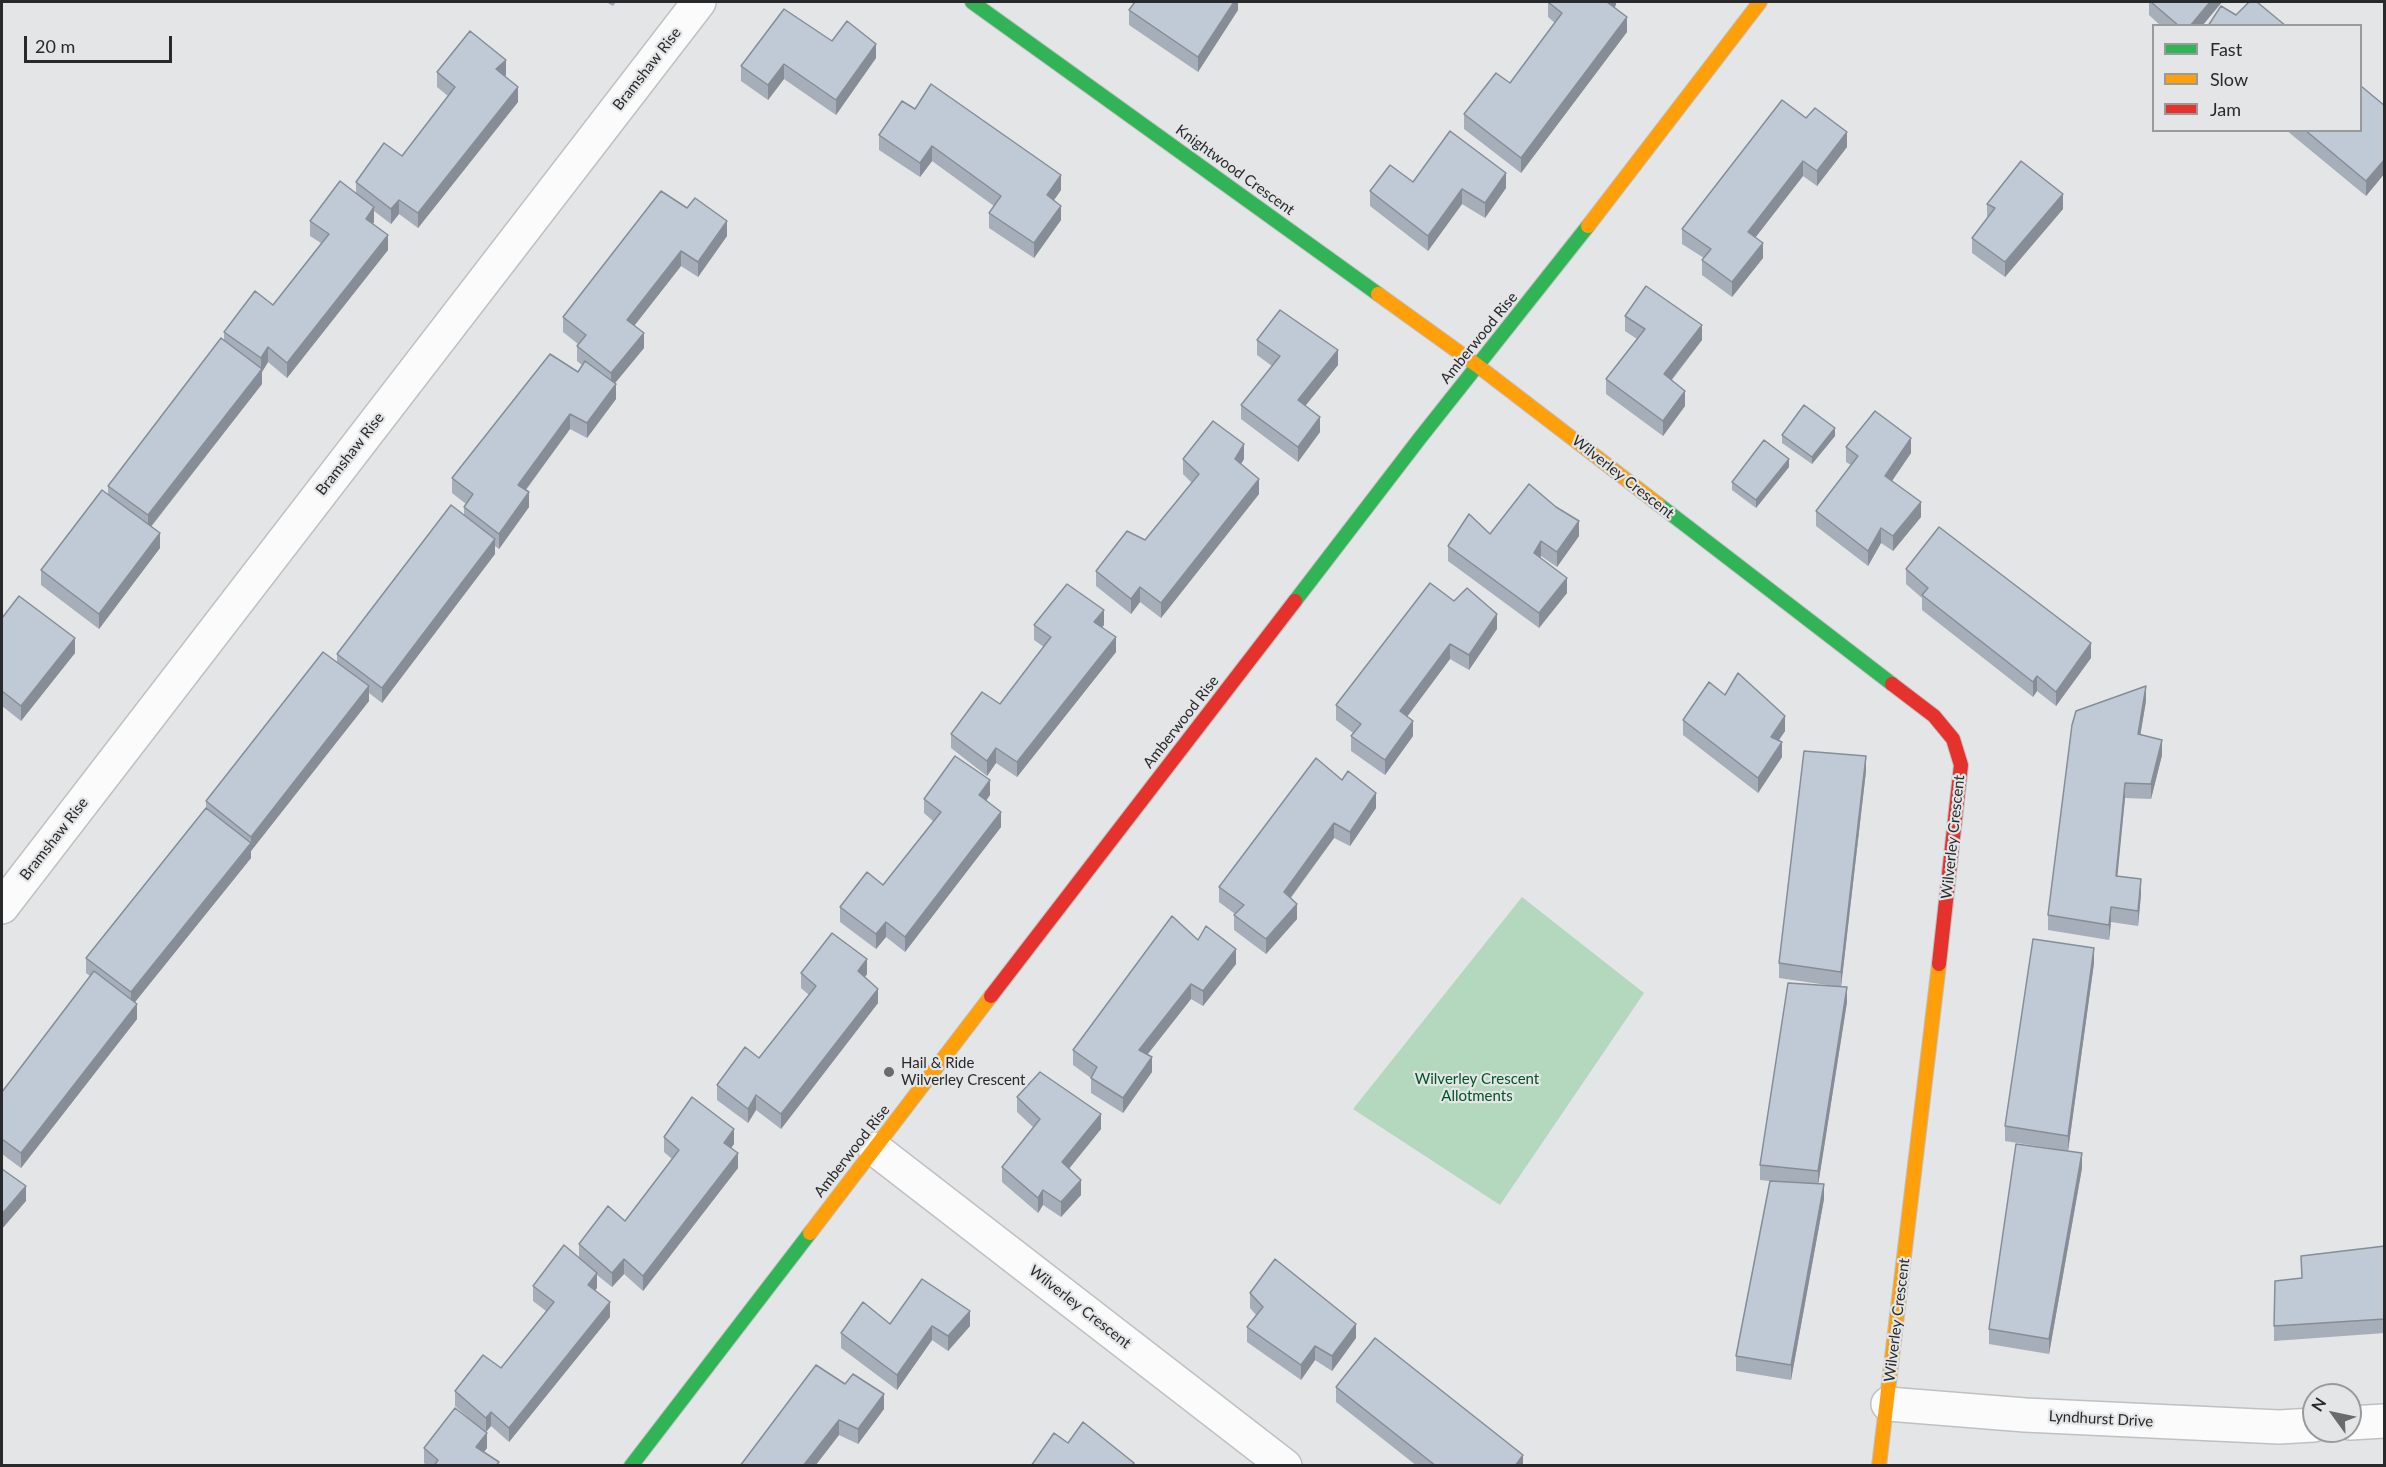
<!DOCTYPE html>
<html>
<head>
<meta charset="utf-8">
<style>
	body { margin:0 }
	#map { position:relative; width:2386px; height:1467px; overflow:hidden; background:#e4e5e6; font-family:Lato,sans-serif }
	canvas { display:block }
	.frame { position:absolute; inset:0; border:3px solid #28292a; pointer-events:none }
	.legend { position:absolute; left:2152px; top:24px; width:210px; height:108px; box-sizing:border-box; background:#e3e5e7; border:2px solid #989a9b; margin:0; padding:8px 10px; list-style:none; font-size:18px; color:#28292a }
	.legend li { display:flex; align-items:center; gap:12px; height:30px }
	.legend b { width:30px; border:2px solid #989a9b }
	.north { position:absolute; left:2302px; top:1383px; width:60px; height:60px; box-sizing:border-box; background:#e3e5e7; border:2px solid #989a9b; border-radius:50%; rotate:303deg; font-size:16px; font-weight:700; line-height:24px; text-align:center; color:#28292a }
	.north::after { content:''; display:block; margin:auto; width:21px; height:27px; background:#6a6b6c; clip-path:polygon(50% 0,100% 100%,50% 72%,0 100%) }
	.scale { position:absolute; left:24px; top:36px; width:148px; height:27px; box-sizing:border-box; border:3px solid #28292a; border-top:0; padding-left:8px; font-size:18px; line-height:21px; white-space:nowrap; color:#28292a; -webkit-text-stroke:4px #e3e5e7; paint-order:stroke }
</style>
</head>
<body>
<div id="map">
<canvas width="2386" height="1467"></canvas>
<div class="frame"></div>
<ul class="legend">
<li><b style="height:8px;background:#30b455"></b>Fast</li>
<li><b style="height:8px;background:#ff9f0a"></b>Slow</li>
<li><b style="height:8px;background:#e5322d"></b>Jam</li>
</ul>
<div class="north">N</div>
<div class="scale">20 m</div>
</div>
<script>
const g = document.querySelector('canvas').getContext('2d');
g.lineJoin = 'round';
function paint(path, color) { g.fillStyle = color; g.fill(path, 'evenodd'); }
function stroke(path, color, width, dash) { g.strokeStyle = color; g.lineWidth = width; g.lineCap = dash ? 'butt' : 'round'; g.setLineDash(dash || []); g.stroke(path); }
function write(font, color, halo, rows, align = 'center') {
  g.font = font + ' Lato,sans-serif'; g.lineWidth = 4.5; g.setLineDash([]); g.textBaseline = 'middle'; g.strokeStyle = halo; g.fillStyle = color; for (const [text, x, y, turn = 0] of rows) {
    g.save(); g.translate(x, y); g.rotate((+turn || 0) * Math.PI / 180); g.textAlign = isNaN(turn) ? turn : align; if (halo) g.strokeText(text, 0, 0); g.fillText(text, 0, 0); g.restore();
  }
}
paint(new Path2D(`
	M1522 897 1644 993 1500 1205 1353 1109Z`), '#b4d8bd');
const street = new Path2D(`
	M2 907 699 2
	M875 1149 1285 1466
	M1888 1404 2025 1415 2279 1427 2314 1425
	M2350 1423 2384 1421`);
const fast = new Path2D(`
	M972 2 1378 294
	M1658 504 1892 684
	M1295 601 1420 438 1588 226
	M631 1466 810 1233`);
const slow = new Path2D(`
	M1588 226 1760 2
	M1378 294 1478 366 1658 504
	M810 1233 991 996
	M1879 1466 1939 964`);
const jam = new Path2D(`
	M1892 684 1934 716 1953 739 1961 765 1939 964
	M991 996 1295 601`);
stroke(street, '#bfc0c1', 36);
stroke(fast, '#bfc0c1', 16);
stroke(slow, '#bfc0c1', 16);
stroke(jam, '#bfc0c1', 16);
stroke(street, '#fbfbfb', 33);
stroke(fast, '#30b455', 14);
stroke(slow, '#ff9f0a', 14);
stroke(jam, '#e5322d', 14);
paint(new Path2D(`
	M606 2H616L613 6Z
	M1238 2V10L1198 72 1129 25V10Z
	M1548 2H1616V5L1614 7 1627 32 1521 173 1464 129V114L1510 83 1555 23 1548 17Z
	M2149 2H2222L2202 26H2161L2149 15Z
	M876 58 836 115 784 79 768 100 741 81V66Z
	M437 72 506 75 505 77 518 102 418 228 399 214 391 224 374 211V222L373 224 388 250 287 378 268 362 262 372V384L151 527 160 548 99 629 41 585V570L108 495V486L224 340V332L273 305 321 243 310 236V221L356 193V182L402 156 448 96 437 87Z
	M1782 100 1847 147 1817 186 1803 176 1755 238 1763 258 1732 297 1702 275V260L1704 258 1682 244V229Z
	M2385 106V173L2366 196 2286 130H2361Z
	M915 109 1061 190 1054 200 1061 220 1034 258 989 228V213L994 206 932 161 920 177 879 150V135Z
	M1413 182 1506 188 1485 218 1462 204 1428 251 1370 206V191Z
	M661 191 727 236 698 277 681 266 634 326 644 348 615 383 616 399 587 438 570 429 526 490 529 507 499 549 495 546V554L382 703 369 693V701L251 851V858L135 1002 137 1019 21 1168 2 1154V1092L90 976 86 973V958L206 808V801L337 662V654L464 514V507L466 504 452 493V478L578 372 582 365 577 361V346L578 344 563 332V317Z
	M1987 204 2063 209 2005 277 1972 253V238L1987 218Z
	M1625 316 1702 340 1672 380 1685 406 1663 436 1606 394V379L1637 339 1625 331Z
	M1257 340 1338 365 1305 406 1320 432 1298 462 1241 419V405L1272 366 1257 355Z
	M1782 435 1835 436 1812 464 1782 443Z
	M1846 447 1911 453 1892 481 1921 517 1893 551 1881 543 1868 566 1816 526V511L1851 465 1846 462Z
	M1183 459H1244L1241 464 1259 494 1161 618 1140 602 1131 614 1096 586V571L1145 540 1192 483 1183 474Z
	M1789 467 1756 508 1732 490V482Z
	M1490 534 1579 536 1557 567 1541 556 1540 558 1567 593 1539 628 1448 561V546Z
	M1906 569 2091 658 2056 706 2037 691 2033 697 1922 610V598L1906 584Z
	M1454 601 1497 629 1469 670 1450 659 1407 717 1413 736 1385 775 1351 751V736L1353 733 1336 720V705Z
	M2 618 75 653 21 721 2 706Z
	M1034 625H1104L1102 627 1116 652 1017 777 996 763 987 776 951 748V734L1000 704 1044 647 1034 640Z
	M1725 695 1785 731 1779 740 1782 757 1758 793 1683 735V720Z
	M2146 701 2140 735 2162 755 2151 799 2125 798 2117 876 2141 894 2138 926 2111 922 2109 940 2048 930V915Z
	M1866 771 1841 986 1847 1002 1818 1184 1824 1199 1791 1380 1736 1371V1356L1779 1182 1760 1180V1165L1834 986 1779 978V963Z
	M1342 780 1376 808 1350 846 1334 838 1291 898 1297 919 1266 954 1234 930V915L1235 914 1219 902V887Z
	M990 795 986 801 1001 827 905 952 886 937 876 949 840 922V907L883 885 933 821 924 813V799Z
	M1198 940 1236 964 1203 1006 1191 999 1148 1054 1152 1072 1123 1113 1091 1093V1078L1073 1065V1050Z
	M2094 963 2068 1151 2005 1141V1126Z
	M801 973 867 974 865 977 878 1003 781 1129 756 1110 748 1123 717 1100V1085L759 1058 809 995 801 988Z
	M1017 1097 1101 1129 1069 1169 1081 1195 1061 1217 1043 1205 1038 1213 1002 1182V1167L1034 1128 1017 1112Z
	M664 1137 734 1144 731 1148 738 1168 643 1291 624 1274 612 1287 597 1275V1288L595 1290 610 1317 509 1442 491 1426 486 1432 487 1448 484 1452 499 1466H427L424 1463V1448L473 1422 455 1406V1391L501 1368 546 1311 533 1301V1286L579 1257V1244L625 1221 672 1159 664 1152Z
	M2082 1168 2049 1354 1989 1344V1329Z
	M2385 1246V1333L2274 1341V1326L2301 1278Z
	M1250 1293 1356 1338 1332 1371 1315 1360 1301 1380 1247 1342V1327L1256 1315 1250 1308Z
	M890 1324 970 1326 948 1351 932 1340 897 1390 841 1348V1333Z
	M845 1384 884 1409 858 1444 839 1435 815 1466Z
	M1336 1387 1523 1466H1417L1336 1402Z`), '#a5aeb9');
paint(new Path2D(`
	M1234 2H1238V10L1198 72V57Z
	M1607 2H1616V5L1607 17Z
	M2210 2H2222L2202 26H2190Z
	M1627 17V32L1521 173V158Z
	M876 44V58L836 115V100Z
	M506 60V75L496 84V69Z
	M784 64V79L768 100V85Z
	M518 87V102L418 228V213Z
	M1847 132V147L1817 186V171Z
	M932 146V161L920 177V163Z
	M2385 159V173L2366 196V181Z
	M1803 161V176L1748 247V232Z
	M1506 173V188L1485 218V203Z
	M1061 175V190L1047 210V195Z
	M1462 189V204L1428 251V236Z
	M2063 194V209L2005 277V262Z
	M399 200V214L391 224V209Z
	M1061 206V220L1034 258V243Z
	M374 207V222L366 234V219Z
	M727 221V236L698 277V262Z
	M388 235V250L287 378V363Z
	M1763 243V258L1732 297V282Z
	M681 251V266L627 335V320Z
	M1702 325V340L1664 389V374Z
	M644 333V348L611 388V373Z
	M268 347V362L262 372V384L148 530V515L261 370V358Z
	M1338 350V365L1298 415V400Z
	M616 384V399L587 438V423Z
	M1685 391V406L1663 436V421Z
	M570 414V429L518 500V485Z
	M1320 417V432L1298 462V447Z
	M1835 428V436L1812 464V457Z
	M1911 438V453L1885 491V476Z
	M1244 444V459L1235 474V459Z
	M1789 459V467L1756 508V500Z
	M1259 479V494L1161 618V603Z
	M529 492V507L499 549V534Z
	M1921 502V517L1893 551V536Z
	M1579 521V536L1557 567V552Z
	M1881 528V543L1868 566V551Z
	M160 533V548L99 629V614Z
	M495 539V554L382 703V688Z
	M1541 541V556L1534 568V553Z
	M1567 578V593L1539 628V613Z
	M1140 587V602L1131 614V599Z
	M1104 610V625L1094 637V622Z
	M1497 614V629L1469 670V655Z
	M1116 637V652L1017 777V762Z
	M75 638V653L21 721V706Z
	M2091 643V658L2056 706V692Z
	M1450 644V659L1400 726V711Z
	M2037 676V691L2033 697V682Z
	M369 686V701L251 851V858L131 1007V992L251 844V837Z
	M2146 686V701L2138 749V734Z
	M1785 716V731L1771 752V737Z
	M1413 721V736L1385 775V760Z
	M2162 740V755L2151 799V784Z
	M1782 742V757L1758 793V778Z
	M996 748V763L987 776V761Z
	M1866 756V771L1841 987V972Z
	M990 780V795L979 810V795Z
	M2125 783V798L2116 891V876Z
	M1376 793V808L1350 846V832Z
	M1001 812V827L905 952V937Z
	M1334 823V838L1284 906V892Z
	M2141 879V894L2138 926V911Z
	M1297 904V919L1266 954V939Z
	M2111 907V922L2109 940V925Z
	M886 922V937L876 949V934Z
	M2094 948V963L2068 1151V1136Z
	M1236 949V964L1203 1006V991Z
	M867 959V974L858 986V971Z
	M1191 984V999L1139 1065V1050Z
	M1847 987V1002L1818 1186V1171Z
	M878 989V1003L781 1129V1114Z
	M137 1004V1019L21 1168V1153Z
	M1152 1057V1072L1123 1113V1098Z
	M756 1095V1110L748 1123V1109Z
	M1101 1114V1129L1062 1177V1162Z
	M734 1129V1144L724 1158V1143Z
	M738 1153V1168L643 1291V1276Z
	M2082 1153V1168L2049 1354V1339Z
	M1081 1180V1195L1061 1217V1202Z
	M1824 1184V1199L1791 1380V1365Z
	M26 1186V1201L2 1229V1214Z
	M1043 1190V1205L1038 1213V1198Z
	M624 1259V1274L612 1287V1273Z
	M597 1273V1288L588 1300V1285Z
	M610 1302V1317L509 1442V1428Z
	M970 1311V1326L948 1351V1336Z
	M1356 1324V1338L1332 1371V1356Z
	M932 1326V1340L897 1390V1375Z
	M1315 1346V1360L1301 1380V1365Z
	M884 1394V1409L858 1444V1429Z
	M491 1412V1426L486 1432V1418Z
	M839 1420V1435L815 1466H803Z
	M487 1433V1448L476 1462V1447Z
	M1523 1455V1466H1515Z`), '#868d96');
const building = new Path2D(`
	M1135 2H1234L1198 57 1129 10Z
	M1548 2H1607L1627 17 1521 158 1464 114 1496 73 1510 83 1562 13Z
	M2151 2H2210L2190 26H2179Z
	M2249 2H2257L2286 26H2208L2221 6 2236 15Z
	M784 9 832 41 847 21 876 44 836 100 784 64 768 85 741 66Z
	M470 31 506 60 496 69 518 87 418 213 399 200 391 209 356 182 384 143 402 156 455 87 437 72Z
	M931 84 1061 175 1047 195 1061 206 1034 243 989 213 1001 196 932 146 920 163 879 135 902 101 915 109Z
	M2361 86 2385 106V159L2366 181 2305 130H2361Z
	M1782 100 1806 118 1815 108 1847 132 1817 171 1803 161 1748 232 1763 243 1732 282 1702 260 1711 249 1682 229Z
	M1450 131 1506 173 1485 203 1462 189 1428 236 1370 191 1390 165 1413 182Z
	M2021 161 2063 194 2005 262 1972 238 1995 208 1987 204Z
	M340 181 374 207 366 219 388 235 287 363 268 347 261 358 224 332 255 291 273 305 329 234 310 221Z
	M661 191 687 208 695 198 727 221 698 262 681 251 627 320 644 333 611 373 577 346 586 335 563 317Z
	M1646 286 1702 325 1664 374 1685 391 1663 421 1606 379 1645 329 1625 316Z
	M1280 310 1338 350 1298 400 1320 417 1298 447 1241 405 1280 356 1257 340Z
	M221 338 262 369 148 515 108 486Z
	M550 354 578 372 585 361 616 384 587 423 570 414 518 485 529 492 499 534 464 507 473 494 452 478Z
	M1804 405 1835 428 1812 457 1782 435Z
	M1875 411 1911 438 1885 476 1921 502 1893 536 1881 528 1868 551 1816 511 1858 456 1846 447Z
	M1213 421 1244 444 1235 459 1259 479 1161 603 1140 587 1131 599 1096 571 1127 531 1145 540 1199 474 1183 459Z
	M1764 440 1789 459 1756 500 1732 482Z
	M1529 484 1556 507 1579 521 1557 552 1541 541 1534 553 1567 578 1539 613 1448 546 1469 514 1490 534Z
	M102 490 160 533 99 614 41 570Z
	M451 505 495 539 382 688 337 654Z
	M1939 527 2091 643 2056 692 2037 676 2033 682 1922 595 1928 588 1906 569Z
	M1430 583 1454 601 1467 588 1497 614 1469 655 1450 644 1400 711 1413 721 1385 760 1351 736 1361 724 1336 705Z
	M1067 584 1104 610 1094 622 1116 637 1017 762 996 748 987 761 951 734 982 692 1000 704 1051 637 1034 625Z
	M19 596 75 638 21 706 2 691V618Z
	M323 652 369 686 251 837 206 801Z
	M1738 673 1785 716 1771 737 1782 742 1758 778 1683 720 1709 682 1725 695Z
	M2146 686 2138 734 2162 740 2151 784 2125 783 2116 876 2141 879 2138 911 2111 907 2109 925 2048 915 2072 725 2076 711Z
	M1804 751 1866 756 1841 972 1779 963Z
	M955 756 990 780 979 795 1001 812 905 937 886 922 876 934 840 907 867 872 883 885 941 812 924 799Z
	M1316 758 1342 780 1348 771 1376 793 1350 832 1334 823 1284 892 1297 904 1266 939 1234 915 1244 905 1219 887Z
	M206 808 251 843 131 992 86 958Z
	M1172 916 1198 940 1206 926 1236 949 1203 991 1191 984 1139 1050 1152 1057 1123 1098 1091 1078 1097 1067 1073 1050Z
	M832 933 867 959 858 971 878 989 781 1114 756 1095 748 1109 717 1085 745 1047 759 1058 816 986 801 973Z
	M2033 939 2094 948 2068 1136 2005 1126Z
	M94 971 137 1004 21 1153 2 1139V1092Z
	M1788 983 1847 987 1818 1171 1760 1165Z
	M1040 1072 1101 1114 1062 1162 1081 1180 1061 1202 1043 1190 1038 1198 1002 1167 1040 1119 1017 1097Z
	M692 1097 734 1129 724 1143 738 1153 643 1276 624 1259 612 1273 579 1244 608 1206 625 1221 679 1150 664 1137Z
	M2016 1144 2082 1153 2049 1339 1989 1329Z
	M2 1169 26 1186 2 1214Z
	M1770 1181 1824 1184 1791 1365 1736 1356Z
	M564 1245 597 1273 588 1285 610 1302 509 1428 491 1412 486 1418 455 1391 483 1355 501 1368 554 1302 533 1286Z
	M2385 1246V1319L2274 1326 2275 1281 2302 1278 2301 1256Z
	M1275 1259 1356 1324 1332 1356 1315 1346 1301 1365 1247 1327 1263 1307 1250 1293Z
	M922 1279 970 1311 948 1336 932 1326 897 1375 841 1333 863 1302 890 1324Z
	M1375 1338 1523 1455 1515 1466H1436L1336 1387Z
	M816 1365 845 1384 853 1374 884 1394 858 1429 839 1420 803 1466H740Z
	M455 1408 487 1433 476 1447 499 1462 496 1466H434L438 1460 424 1448Z
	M1083 1422 1134 1463 1132 1466H1031L1054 1433 1068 1443Z`);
paint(building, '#c0cad7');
stroke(building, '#868d96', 1.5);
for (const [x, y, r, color] of [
	[889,1072,6,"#6a6b6c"]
]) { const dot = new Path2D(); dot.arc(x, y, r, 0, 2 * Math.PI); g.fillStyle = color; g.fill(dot); stroke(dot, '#e3e5e7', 2); }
write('15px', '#28292a', '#e3e5e7', [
	["Bramshaw Rise",647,69,-52],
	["Knightwood Crescent",1235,170,36],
	["Amberwood Rise",1479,338,-51],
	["Bramshaw Rise",350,454,-52],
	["Wilverley Crescent",1623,477,38],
	["Amberwood Rise",1181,722,-52],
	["Wilverley Crescent",1953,837,-84],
	["Bramshaw Rise",54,839,-52],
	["Amberwood Rise",852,1151,-52],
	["Wilverley Crescent",1080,1307,38],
	["Wilverley Crescent",1897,1320,-83],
	["Lyndhurst Drive",2101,1419,3]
]);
write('15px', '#28292a', '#e3e5e7', [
	["Hail & Ride",901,1063],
	["Wilverley Crescent",901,1080]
], 'left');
write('15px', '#005423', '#e3e5e7', [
	["Wilverley Crescent",1477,1079],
	["Allotments",1477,1096]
]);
</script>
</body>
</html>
